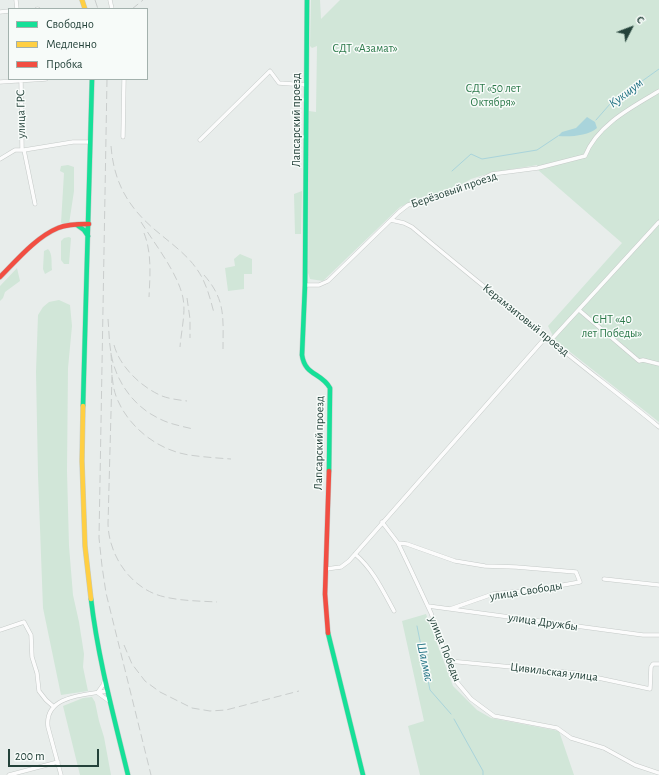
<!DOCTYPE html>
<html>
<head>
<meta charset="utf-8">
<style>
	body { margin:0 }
	#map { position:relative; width:659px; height:775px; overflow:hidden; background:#e8edeb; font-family:"Alegreya Sans",sans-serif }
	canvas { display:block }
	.legend { position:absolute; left:8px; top:8px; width:140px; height:72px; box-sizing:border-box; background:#f7fbf9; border:1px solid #a3b1ad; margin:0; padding:5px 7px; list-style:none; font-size:12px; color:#24423a }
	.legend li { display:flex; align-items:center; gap:8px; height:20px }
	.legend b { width:20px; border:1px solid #a3b1ad }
	.north { position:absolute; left:611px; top:8px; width:40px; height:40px; -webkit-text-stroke:3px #f7fbf9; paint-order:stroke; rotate:48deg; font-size:11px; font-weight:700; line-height:16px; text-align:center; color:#24423a }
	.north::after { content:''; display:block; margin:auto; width:14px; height:18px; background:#24423a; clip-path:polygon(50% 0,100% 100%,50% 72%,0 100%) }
	.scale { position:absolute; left:8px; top:749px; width:91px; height:18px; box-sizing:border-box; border:2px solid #24423a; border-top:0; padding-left:5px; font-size:12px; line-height:14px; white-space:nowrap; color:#24423a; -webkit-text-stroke:3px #f7fbf9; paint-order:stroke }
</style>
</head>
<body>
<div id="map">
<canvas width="659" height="775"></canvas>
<ul class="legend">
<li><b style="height:5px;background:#16e098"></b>Свободно</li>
<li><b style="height:5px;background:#ffcf43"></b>Медленно</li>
<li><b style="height:5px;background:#f24e42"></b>Пробка</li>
</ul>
<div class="north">С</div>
<div class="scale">200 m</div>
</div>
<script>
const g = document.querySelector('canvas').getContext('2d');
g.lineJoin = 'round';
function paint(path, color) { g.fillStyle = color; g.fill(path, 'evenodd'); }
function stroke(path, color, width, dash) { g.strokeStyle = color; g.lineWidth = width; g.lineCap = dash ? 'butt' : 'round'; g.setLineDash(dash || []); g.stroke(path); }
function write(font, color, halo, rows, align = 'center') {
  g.font = font + ' "Alegreya Sans",sans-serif'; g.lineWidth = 3; g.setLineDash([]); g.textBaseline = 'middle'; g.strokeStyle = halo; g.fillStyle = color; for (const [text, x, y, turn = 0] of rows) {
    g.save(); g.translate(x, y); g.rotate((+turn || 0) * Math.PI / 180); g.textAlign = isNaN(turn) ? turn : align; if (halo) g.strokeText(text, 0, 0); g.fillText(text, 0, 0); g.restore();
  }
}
paint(new Path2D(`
	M311 0H320L321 19 340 0H659V422L555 340 548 326 622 243 538 170 537 165 490 173 471 179 452 190 425 196 400 207 323 281 310 279 308 273 309 111 316 112 317 46 312 48 310 46Z
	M68 165 74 167V191L69 224H64L61 223 64 173 60 171 61 166Z
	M302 191 301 234H295L294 194Z
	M69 237 71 238 69 264H64L61 260V241L64 238Z
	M48 249C53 254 51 263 52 270L45 274 43 269 44 251Z
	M240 254 252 259V274H244V289L228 291 225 268 235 266 234 259Z
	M17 268 20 281 5 292 3 298 0 301V286Z
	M59 300 70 305 72 326 68 368 67 471 69 546 73 595 79 622 84 654 83 667 88 691 61 695 43 608 38 475 36 372 38 315 43 307 49 302Z
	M426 614 453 686 477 710 491 718 559 731 574 775H420L408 726 424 721 402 621Z
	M92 697 95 702 99 721 104 737 111 775H80L63 706 83 698Z`), '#d1e6d8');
paint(new Path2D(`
	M587 117 595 122 597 128C588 136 570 137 558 136L562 132 576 128Z`), '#a9d4db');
stroke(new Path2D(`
	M596 120 610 104 659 69
	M452 171 471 154 482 159 537 150 558 136
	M417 626 430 690 451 714
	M454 719 483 771V775`), '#a9d4db', 1);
const street = new Path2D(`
	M16 0 17 9
	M110 0 112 9
	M37 9H38
	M0 12 9 11
	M21 79 22 149
	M0 82 46 79
	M123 137 124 79
	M200 140 270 71 279 83 306 85
	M24 150 35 204
	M0 159 15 150H24L73 142H90
	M391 220 404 223 412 227C457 265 503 302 549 339 585 369 623 397 659 427
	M305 285H319L328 281 399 212 408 205 457 191 492 174 538 168 585 156C597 125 632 107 659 91
	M579 310 639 361 643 360 659 364
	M550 341 659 222
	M382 522 398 543 409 566 431 613 455 680 471 699 494 716 557 728 571 738 604 748 635 765 659 773
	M398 543 407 544 455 561 485 566 516 567 576 572 580 582 541 589 493 594 450 609
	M355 554C373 569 383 591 394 611
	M326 569 341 567 349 561 546 337
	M604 579 659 585
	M428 606 643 635H659
	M0 630 24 622 31 635 32 657 37 673 39 691 46 700 54 707
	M449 661 575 673 650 689 651 667 653 664H659
	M98 692 103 685 105 680
	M98 693 109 701
	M9 775 58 762
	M61 775 48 727C44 695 85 695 107 691`);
const fast = new Path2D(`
	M307 0 305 285 302 355C305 376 321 372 330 388L329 471
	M77 225 84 230 88 236
	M83 406 92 79
	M91 599C98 659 114 717 128 775
	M328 633 363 775`);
const slow = new Path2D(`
	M82 0 85 9
	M83 406 82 461 85 546 91 599`);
const jam = new Path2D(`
	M0 277C16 261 36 237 58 228 67 224 79 224 89 224
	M328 633 325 594 329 471`);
stroke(street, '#c5cac8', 4.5);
stroke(fast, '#c3cbc8', 5.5);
stroke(slow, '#c3cbc8', 5.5);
stroke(jam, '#c3cbc8', 5.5);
stroke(street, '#fcfcfc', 3.5);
stroke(fast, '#16e098', 4.5);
stroke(slow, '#ffcf43', 4.5);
stroke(jam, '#f24e42', 4.5);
stroke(new Path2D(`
	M95 0 98 9
	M132 9 143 0
	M107 79 99 538 102 566 106 593 151 775
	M111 146C114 185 130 210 160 234 172 244 187 255 196 268 206 281 210 298 214 313
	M141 222C154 243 178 273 183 298 186 313 181 332 180 347
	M144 233C152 253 150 276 149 297
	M204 275C226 300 223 318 223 349
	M187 298 190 319V338
	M108 319C109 330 109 342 111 353 115 380 133 406 158 418 169 424 181 426 193 429
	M114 345C120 367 141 387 162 396 170 399 179 400 187 401
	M111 353C112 367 111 382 116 396 127 426 157 450 189 455 203 457 217 458 231 459
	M112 375 108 524C109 557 132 590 165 597 182 601 200 601 217 602
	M124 645 132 664 145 681 160 692 192 708 210 711 226 710 299 691`), '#c9cdcc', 1, [8, 4]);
write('12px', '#2d7a4b', '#f7fbf9', [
	["СДТ «Азамат»",365,48],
	["СДТ «50 лет",493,88],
	["Октября»",493,102],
	["СНТ «40",612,319],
	["лет Победы»",612,333]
]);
write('12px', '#24423a', '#f7fbf9', [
	["улица ГРС",21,114,-91],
	["Лапсарский проезд",296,120,-90],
	["Берёзовый проезд",454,190,-19],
	["Керамзитовый проезд",526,320,39],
	["Лапсарский проезд",319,443,-89],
	["улица Свободы",526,591,-9],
	["улица Дружбы",543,622,8],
	["улица Победы",445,649,68],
	["Цивильская улица",554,672,7]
]);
write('italic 13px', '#1c6f80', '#f7fbf9', [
	["Кукшум",626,93,-37],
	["Шалмас",425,662,78]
]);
</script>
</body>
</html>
